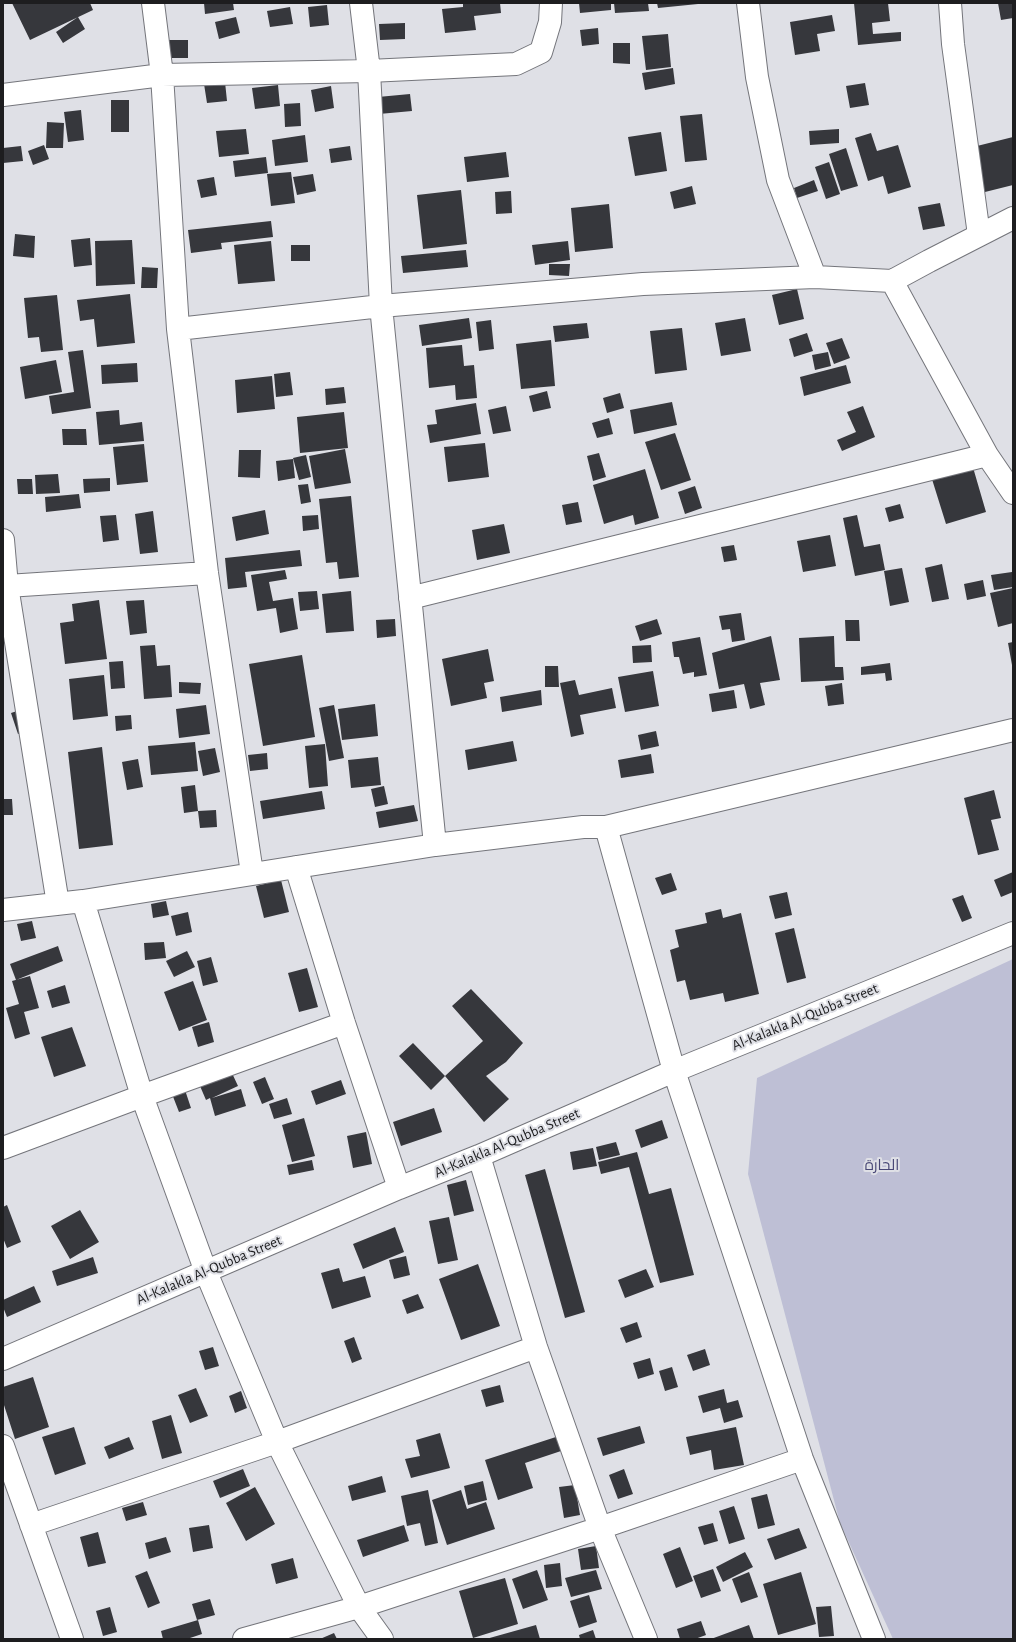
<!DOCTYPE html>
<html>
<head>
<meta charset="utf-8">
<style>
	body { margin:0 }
	#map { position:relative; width:1016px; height:1642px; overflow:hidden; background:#dfe0e6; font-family:"Alegreya Sans",sans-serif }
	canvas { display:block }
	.frame { position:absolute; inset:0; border:4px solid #1d1d1f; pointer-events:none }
</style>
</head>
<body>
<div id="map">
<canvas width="1016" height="1642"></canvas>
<div class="frame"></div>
</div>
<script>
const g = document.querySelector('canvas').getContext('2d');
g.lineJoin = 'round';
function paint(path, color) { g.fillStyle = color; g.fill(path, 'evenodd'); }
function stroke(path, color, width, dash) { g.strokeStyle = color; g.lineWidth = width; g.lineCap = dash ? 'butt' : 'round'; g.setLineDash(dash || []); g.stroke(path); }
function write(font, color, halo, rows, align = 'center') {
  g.font = font + ' "Alegreya Sans",Cairo,sans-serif'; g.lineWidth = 4; g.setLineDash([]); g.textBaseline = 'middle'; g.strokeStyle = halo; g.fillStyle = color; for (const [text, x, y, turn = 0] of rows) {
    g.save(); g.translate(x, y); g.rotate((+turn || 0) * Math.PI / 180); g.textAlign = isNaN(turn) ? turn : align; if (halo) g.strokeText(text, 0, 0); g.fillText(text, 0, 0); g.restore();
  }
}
paint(new Path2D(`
	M1013 959V1639H893L840 1523 748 1174 757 1078Z`), '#bebfd5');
paint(new Path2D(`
	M12 3H90L93 10 30 40Z
	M204 3H233L234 10 205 14Z
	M463 3H500L501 13 474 16 476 30 445 33 442 9 463 7Z
	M579 3H611V10L580 13Z
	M614 3H648L649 11 615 13Z
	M657 3H698V4L658 8Z
	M854 3H888L890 21 872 23 873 34 901 32V41L858 45Z
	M998 3H1013V18L1001 20Z
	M327 5 329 25 310 27 308 7Z
	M290 7 293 24 270 27 267 11Z
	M832 15 835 31 817 34 820 51 795 55 790 22Z
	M78 17 85 29 63 43 56 32Z
	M236 17 240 33 219 39 215 22Z
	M405 23V39L380 40 379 24Z
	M598 28 599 44 582 46 580 30Z
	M668 34 671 67 646 70 642 36Z
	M169 40H188V58H170Z
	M613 43H630V64L613 63Z
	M673 68 675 84 645 90 642 73Z
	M225 82 227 101 207 103 204 84Z
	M865 83 869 105 850 108 846 86Z
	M278 85 280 106 255 109 252 88Z
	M331 86 334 108 315 112 311 90Z
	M410 94 412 111 379 114 378 97Z
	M111 100H129V132H111Z
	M300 103 301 126 285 127 284 104Z
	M81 110 84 140 68 142 64 112Z
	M702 114 707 160 685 162 680 116Z
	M47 122 64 123 63 148H46Z
	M246 129 249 154 219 157 216 131Z
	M839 129V143L810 145 809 131Z
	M661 132 667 171 635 176 628 137Z
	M871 133 877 151 898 145 911 187 888 194 883 176 868 181 855 138Z
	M305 135 308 162 275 166 272 140Z
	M1013 137V185L985 192 973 147Z
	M44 145 49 159 33 165 28 151Z
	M21 146 23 161 3 163V148Z
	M350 146 352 160 331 163 329 149Z
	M846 148 858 186 841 191 829 154Z
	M506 152 509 177 467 182 464 157Z
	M266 157 268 173 235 177 233 161Z
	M829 162 840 194 826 199 815 167Z
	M291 172 295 203 271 206 267 174Z
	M313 174 316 191 297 195 293 177Z
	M214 177 217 195 201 198 197 180Z
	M814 180 818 191 797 198 794 188Z
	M692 186 696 204 674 209 670 192Z
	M461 190 467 244 423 249 417 195Z
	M511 191 512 213 496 214 495 192Z
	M940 203 945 226 923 230 918 207Z
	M609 204 613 248 575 252 571 208Z
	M271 221 273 237 221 243 222 249 191 253 188 230Z
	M15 234 35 236 34 258 13 256Z
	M90 238 92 265 74 267 71 240Z
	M132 240 135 284 96 286 95 241Z
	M271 241 275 281 238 284 234 245Z
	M568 241 570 260 535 265 532 245Z
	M291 245H310V261H291Z
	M466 250 468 267 403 273 401 256Z
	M549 264H570L569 276 549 275Z
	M142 267 158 268 157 288H141Z
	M797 289 804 319 779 325 772 295Z
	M130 294 135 343 97 347 94 319 80 321 77 300Z
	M57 295 63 350 41 352 39 337 28 338 24 298Z
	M469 318 472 338 422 346 419 325Z
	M745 318 751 351 721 356 715 323Z
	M491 320 494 349 479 351 476 322Z
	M587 323 589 338 555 342 553 326Z
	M682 328 687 370 655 374 650 331Z
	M807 333 813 351 794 357 789 339Z
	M842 338 850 358 834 364 826 343Z
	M551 340 555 386 521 389 516 344Z
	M462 345 464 366 474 365 477 398 456 400 455 385 429 388 426 348Z
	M83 350 91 408 52 414 49 396 74 392 68 352Z
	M828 352 831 366 815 370 812 355Z
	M56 360 62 392 25 399 20 367Z
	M137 363 138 382 102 384 101 365Z
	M846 365 851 383 804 396 800 377Z
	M290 372 293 395 276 397 274 374Z
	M272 376 275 409 237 413 235 380Z
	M344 387 346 403 326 405 325 389Z
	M547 391 551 408 533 412 529 396Z
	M620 393 624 408 607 413 603 398Z
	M672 402 677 425 634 434 630 410Z
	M476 403 481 434 430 443 427 425 437 424 435 410Z
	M506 406 511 431 493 434 488 410Z
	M863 406 875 437 842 451 837 440 856 432 847 412Z
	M119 410 120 425 142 422 144 441 99 445 96 412Z
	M344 412 348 448 300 453 297 417Z
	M609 418 613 434 597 438 592 423Z
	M62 429H86L87 445H63Z
	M675 433 691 480 661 490 645 442Z
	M485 443 489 477 448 482 444 447Z
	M144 444 148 482 117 485 113 447Z
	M345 449 351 483 315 489 309 456Z
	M239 450H261L260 478 238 477Z
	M599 453 606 477 593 481 587 456Z
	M306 455 311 477 299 480 293 458Z
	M293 459 295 478 278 481 276 461Z
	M972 464 986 512 946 524 931 476Z
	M645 469 659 518 635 525 633 515 604 524 593 485Z
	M58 474 60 493 36 494 35 475Z
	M110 478V491L84 493 83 479Z
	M17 479H32L33 494H18Z
	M308 484 311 502 301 504 298 485Z
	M695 486 702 508 685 514 678 492Z
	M79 494 81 508 46 512 45 497Z
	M351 496 359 577 339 579 337 562 326 563 319 499Z
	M578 502 582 522 566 525 562 505Z
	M900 504 904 518 889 522 885 508Z
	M265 510 269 534 236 541 232 517Z
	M153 511 158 552 140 554 135 514Z
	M116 515 119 540 103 542 100 516Z
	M318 515 319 529 303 531 302 516Z
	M857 515 864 547 880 544 885 570 855 576 843 518Z
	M504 524 510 553 477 560 472 530Z
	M830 535 836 566 803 572 797 541Z
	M734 545 737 560 724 562 721 547Z
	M300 550 302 566 245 572 247 587 228 589 225 558Z
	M942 564 949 599 932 602 925 568Z
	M902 568 909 602 890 606 884 571Z
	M285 570 287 579 269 582 273 601 293 598 298 629 280 633 276 608 257 611 251 575Z
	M1012 572 1013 587 994 590 991 575Z
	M983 580 986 596 967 600 964 584Z
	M1013 588V623L998 627 990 593Z
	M317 591 319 609 300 611 298 592Z
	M351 591 354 631 326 633 322 594Z
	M99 600 107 659 65 664 60 623 74 621 72 604Z
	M144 600 147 633 130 635 126 601Z
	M741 613 745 640 732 642 730 629 722 630 719 616Z
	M395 619 396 636 377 638 376 620Z
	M657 619 662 634 640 641 635 626Z
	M845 620H859L860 641H846Z
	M771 636 780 680 760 683 765 705 750 709 744 684 719 689 712 653Z
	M834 636 835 667H843L844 680 801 682 799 638Z
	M700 637 707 675 694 677V672L683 674 679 657H674L672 642Z
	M1013 642V665H1012L1008 643Z
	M155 645 157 666 170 665 172 697 144 699 140 646Z
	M651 645 652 662 633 663 632 646Z
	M488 649 494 681 484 683 487 698 451 706 442 659Z
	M302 655 315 737 263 746 249 664Z
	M123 661 125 688 111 689 109 662Z
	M890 663 892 680 886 681 885 673 861 675V667Z
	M545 666H558L559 687H545Z
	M653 671 659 706 625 712 618 677Z
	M104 675 108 716 73 720 69 679Z
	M575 680 579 695 612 688 616 708 580 715 584 734 571 737 560 683Z
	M179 682 201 683 200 694 179 693Z
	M842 683 844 704 828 706 825 686Z
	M541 690 542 705 502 712 500 697Z
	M734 690 737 708 712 712 709 694Z
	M375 704 378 736 342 740 338 709Z
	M206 705 210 734 179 738 176 709Z
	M334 705 344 758 329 761 319 708Z
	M26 708 32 730 18 734 11 713Z
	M131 715 132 729 116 731 115 716Z
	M656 731 659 746 641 750 638 735Z
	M513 741 517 761 468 770 465 750Z
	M195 742 198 771 151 775 148 746Z
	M325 744 328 786 309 788 305 746Z
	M102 747 113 845 79 849 68 752Z
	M215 748 220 772 203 776 198 751Z
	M267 753 268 769 250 771 248 755Z
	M651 754 654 773 621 778 618 760Z
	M378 757 381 785 351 788 348 760Z
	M138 759 143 787 127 790 122 762Z
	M195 785 198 811 184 813 181 787Z
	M384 786 388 804 375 807 371 789Z
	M994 790 1001 818 991 820 999 850 978 855 964 798Z
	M322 791 325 809 263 819 260 801Z
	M3 799H12L13 815H3Z
	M414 805 418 821 379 828 376 812Z
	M216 810 217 827 200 828 198 811Z
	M1013 872V892L1001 897 994 880Z
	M671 873 677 890 662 895 655 878Z
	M281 880 289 912 264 918 256 886Z
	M787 892 792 915 775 919 769 896Z
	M963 895 972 918 962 922 952 899Z
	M166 901 169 915 153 918 151 904Z
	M721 909 723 918 741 913 759 994 725 1002 723 993 690 1000 685 980 677 982 670 950 679 947 675 930 707 923 705 913Z
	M188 912 192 932 176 936 171 916Z
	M32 921 36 938 21 941 17 924Z
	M794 928 806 978 787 983 775 933Z
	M164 942 166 958 145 960 144 943Z
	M58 946 63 961 16 980 10 964Z
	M187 951 195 967 174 977 166 961Z
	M211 957 218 982 203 986 197 961Z
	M307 968 318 1007 299 1012 288 973Z
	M30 976 39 1008 24 1012 30 1034 15 1039 6 1008 19 1004 12 981Z
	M193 981 207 1020 179 1031 164 992Z
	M65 985 70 1003 52 1008 47 991Z
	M471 989 523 1043 506 1062 486 1076 509 1099 484 1122 445 1076 431 1090 399 1056 413 1043 445 1076 483 1041 452 1006Z
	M209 1022 214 1042 198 1047 192 1027Z
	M72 1027 86 1066 54 1077 41 1037Z
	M231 1071 238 1086 212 1098 241 1089 246 1106 215 1116 210 1098 206 1100 200 1086Z
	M265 1077 274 1099 262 1104 253 1082Z
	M341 1080 346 1094 316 1105 311 1091Z
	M185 1090 191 1108 179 1112 172 1094Z
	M287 1098 292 1114 274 1119 269 1104Z
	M434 1108 442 1132 401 1146 393 1122Z
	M304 1118 315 1156 292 1162 282 1125Z
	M662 1120 668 1138 641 1148 635 1130Z
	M366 1132 372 1164 353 1168 347 1136Z
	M616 1142 620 1155 599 1160 596 1147Z
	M593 1148 597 1166 573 1170 570 1152Z
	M637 1152 649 1194 671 1188 694 1275 660 1283 629 1167 601 1174 598 1162Z
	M312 1160 314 1170 289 1175 287 1165Z
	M545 1169 585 1312 565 1318 525 1175Z
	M466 1180 474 1211 454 1216 447 1185Z
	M7 1205 21 1242 7 1248 3 1238V1207Z
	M80 1210 99 1242 70 1259 51 1226Z
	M449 1217 458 1260 438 1264 429 1221Z
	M395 1227 404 1252 363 1269 353 1244Z
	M406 1256 410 1275 394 1279 389 1260Z
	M93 1257 98 1273 57 1286 52 1271Z
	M478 1264 500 1326 461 1340 439 1279Z
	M339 1268 343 1282 365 1276 371 1297 332 1309 321 1273Z
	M646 1269 654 1287 625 1298 618 1280Z
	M34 1286 41 1302 7 1317 3 1307V1300Z
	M418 1294 424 1308 407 1314 402 1300Z
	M637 1322 642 1337 626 1343 620 1328Z
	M354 1337 362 1359 352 1363 344 1341Z
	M213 1347 219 1366 205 1370 199 1351Z
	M705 1349 710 1365 693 1371 687 1355Z
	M650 1358 654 1374 638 1379 633 1363Z
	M672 1367 678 1387 665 1391 659 1371Z
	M33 1377 49 1427 15 1439 3 1402V1387Z
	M500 1385 504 1402 486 1407 481 1390Z
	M196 1388 208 1416 190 1423 178 1395Z
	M724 1389 727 1403 738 1400 743 1417 724 1423 720 1408 703 1413 698 1396Z
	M241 1391 247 1408 235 1413 229 1396Z
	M171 1415 182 1453 162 1459 152 1421Z
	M640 1426 645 1443 603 1456 597 1438Z
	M74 1427 86 1464 55 1475 42 1437Z
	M736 1427 744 1465 714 1470 711 1450 690 1455 686 1437Z
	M440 1433 450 1468 411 1478 405 1459 420 1456 416 1440Z
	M559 1436 564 1450 525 1463 533 1488 498 1500 485 1460Z
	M129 1437 134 1449 109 1459 104 1447Z
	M243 1469 250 1486 220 1498 213 1481Z
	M624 1469 633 1494 618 1499 609 1475Z
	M382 1476 386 1492 352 1501 348 1486Z
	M483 1481 487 1500 468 1505 464 1486Z
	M575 1485 580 1515 564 1518 559 1487Z
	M255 1487 275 1524 246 1541 226 1503Z
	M428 1490 438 1543 425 1546 420 1523 407 1526 401 1496Z
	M461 1490 467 1509 486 1502 495 1529 447 1545 432 1500Z
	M767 1494 775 1525 758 1529 751 1498Z
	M143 1502 147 1515 126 1521 122 1508Z
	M734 1506 745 1539 729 1544 719 1511Z
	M713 1523 718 1541 704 1545 698 1527Z
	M209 1525 213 1548 193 1552 189 1528Z
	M404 1525 409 1541 363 1557 357 1540Z
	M799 1528 807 1548 775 1560 767 1539Z
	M98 1532 106 1563 88 1567 80 1537Z
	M166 1537 171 1552 149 1559 145 1543Z
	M596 1546 599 1568 581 1570 578 1549Z
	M680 1547 693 1581 676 1588 663 1554Z
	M745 1552 753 1567 723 1582 716 1567Z
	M293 1558 298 1578 276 1584 271 1564Z
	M560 1563 562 1586 546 1588 544 1565Z
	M713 1569 721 1591 701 1598 693 1576Z
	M537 1570 548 1600 523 1609 512 1579Z
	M596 1570 602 1589 571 1597 565 1578Z
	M147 1571 160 1603 148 1608 135 1576Z
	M749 1572 758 1597 741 1603 732 1579Z
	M801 1572 816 1624 778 1635 763 1584Z
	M505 1578 518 1624 473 1638 459 1591Z
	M589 1595 597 1622 579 1628 570 1601Z
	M210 1599 215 1615 197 1620 192 1604Z
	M831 1606 834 1636 819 1637 816 1607Z
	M110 1607 117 1632 103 1636 96 1611Z
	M198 1620 202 1634 187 1639H163L161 1631Z
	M701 1621 706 1635 695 1639H680L677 1629Z
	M536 1625 540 1639H486Z
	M749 1625 754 1639H711Z
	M593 1630 596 1639H580L579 1635Z
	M334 1633 337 1639H320Z`), '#36373c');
const minor = new Path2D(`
	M153 3 162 75 178 329 207 573 252 873
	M361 3 369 71 381 306 435 845
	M748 3 757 77 778 180 815 277
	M950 3 953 44 979 235
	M3 95 162 75 369 71 516 64 541 52 550 22 551 3
	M892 281 987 455 1013 493
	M178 329 381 306 643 284 815 277 892 281 929 261 1013 218
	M3 540 7 586 58 904
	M7 586 207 573
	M410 598 987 455
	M296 867 344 1023 399 1188
	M83 901 142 1096 206 1272 277 1442 359 1607 382 1639
	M3 910 83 901 435 845 583 827H606
	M3 1148 142 1096 344 1023
	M479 1156 536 1347 600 1528 646 1639
	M3 1359 399 1188 479 1156 674 1071 1013 933
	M3 1446 72 1639
	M31 1525 277 1442 536 1347
	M244 1639 359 1607 600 1528 802 1459
	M874 1639 802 1459 674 1071 606 827 1013 730`);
stroke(minor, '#74757b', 24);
stroke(minor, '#fff', 22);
write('15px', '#1d1d1f', '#dfe0e6', [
	["Al-Kalakla Al-Qubba Street",805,1017,-22],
	["Al-Kalakla Al-Qubba Street",507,1143,-23],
	["Al-Kalakla Al-Qubba Street",209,1270,-23]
]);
write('15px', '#494876', '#dfe0e6', [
	["الحارة",882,1165]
]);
</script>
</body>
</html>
